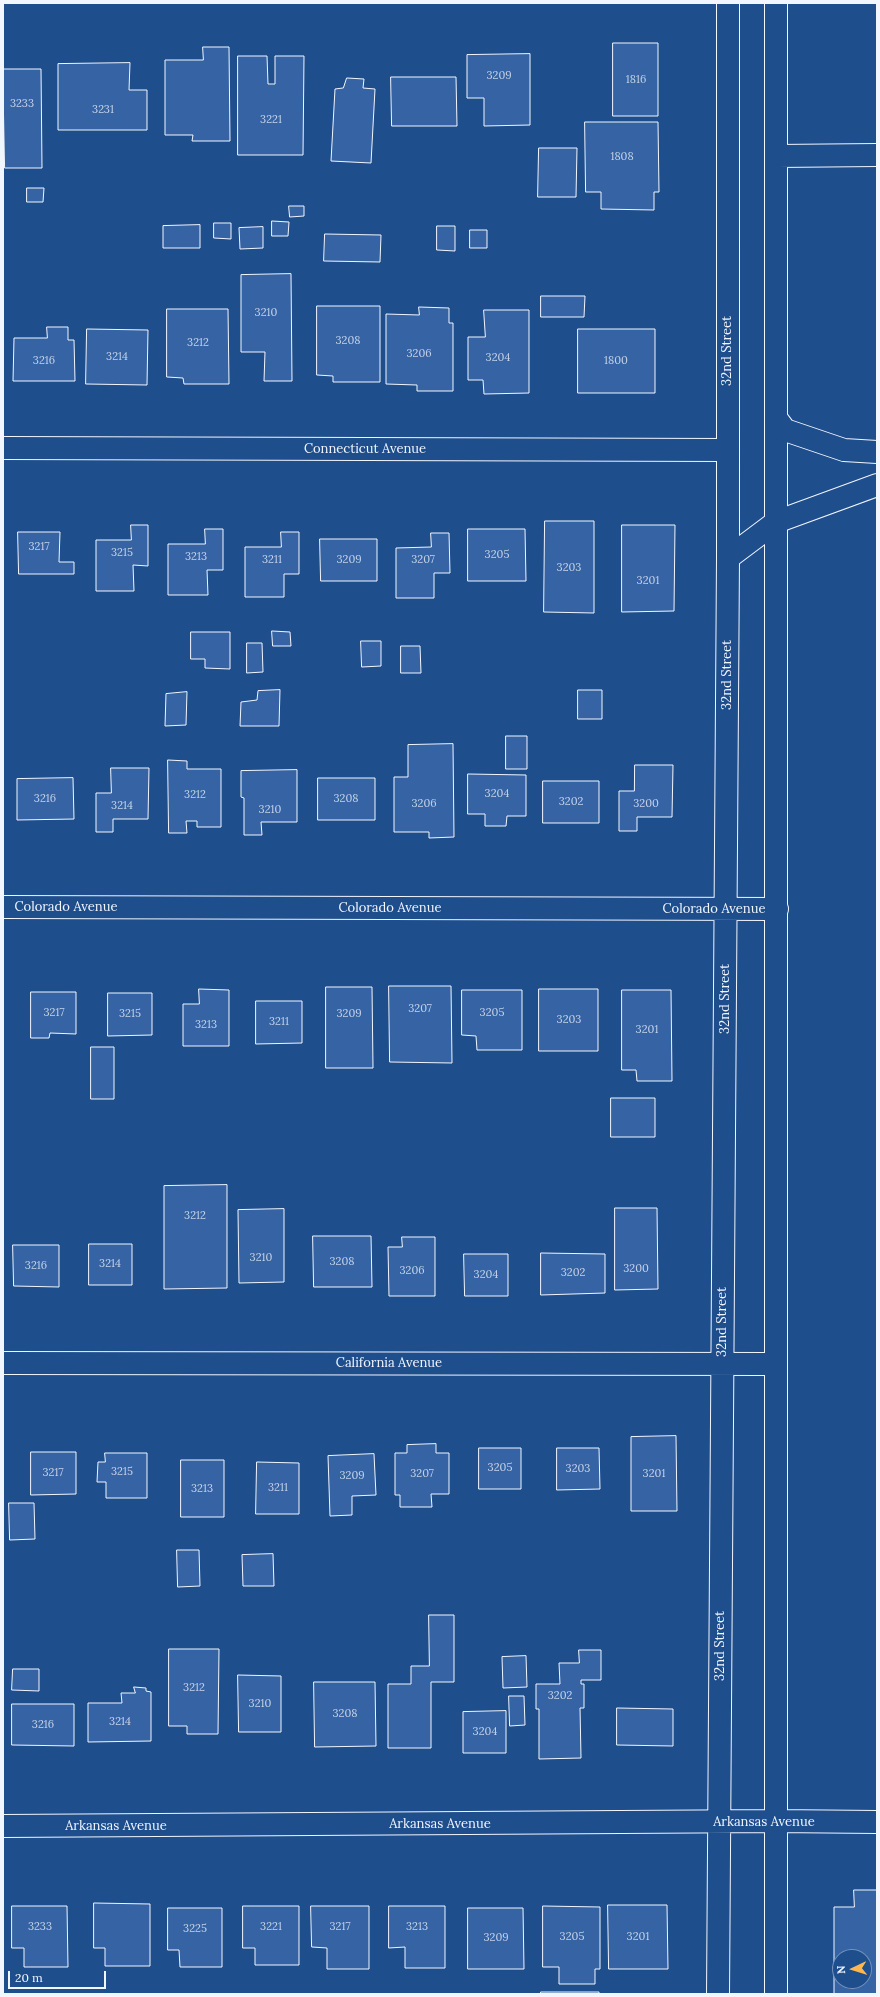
<!DOCTYPE html>
<html>
<head>
<meta charset="utf-8">
<style>
	body { margin:0 }
	#map { position:relative; width:880px; height:1997px; overflow:hidden; background:#1f4e8c; font-family:Lora,serif }
	canvas { display:block }
	.frame { position:absolute; inset:0; border:4px solid #f2f6ff; pointer-events:none }
	.north { position:absolute; left:832px; top:1949px; width:40px; height:40px; box-sizing:border-box; background:#1f4e8c; border:1px solid #7391ba; border-radius:50%; rotate:266deg; font-size:11px; font-weight:700; line-height:16px; text-align:center; color:#f2f6ff }
	.north::after { content:''; display:block; margin:auto; width:14px; height:18px; background:#ffb74d; clip-path:polygon(50% 0,100% 100%,50% 72%,0 100%) }
	.scale { position:absolute; left:8px; top:1971px; width:98px; height:18px; box-sizing:border-box; border:2px solid #f2f6ff; border-top:0; padding-left:5px; font-size:12px; line-height:14px; white-space:nowrap; color:#f2f6ff; -webkit-text-stroke:3px #1f4e8c; paint-order:stroke }
</style>
</head>
<body>
<div id="map">
<canvas width="880" height="1997"></canvas>
<div class="frame"></div>
<div class="north">N</div>
<div class="scale">20 m</div>
</div>
<script>
const g = document.querySelector('canvas').getContext('2d');
g.lineJoin = 'round';
function paint(path, color) { g.fillStyle = color; g.fill(path, 'evenodd'); }
function stroke(path, color, width, dash) { g.strokeStyle = color; g.lineWidth = width; g.lineCap = dash ? 'butt' : 'round'; g.setLineDash(dash || []); g.stroke(path); }
function write(font, color, halo, rows, align = 'center') {
  g.font = font + ' Lora,serif'; g.lineWidth = 3; g.setLineDash([]); g.textBaseline = 'middle'; g.strokeStyle = halo; g.fillStyle = color; for (const [text, x, y, turn = 0] of rows) {
    g.save(); g.translate(x, y); g.rotate((+turn || 0) * Math.PI / 180); g.textAlign = isNaN(turn) ? turn : align; if (halo) g.strokeText(text, 0, 0); g.fillText(text, 0, 0); g.restore();
  }
}
const building = new Path2D(`
	M613 43H658V116H613Z
	M203 47H229L230 141H192L193 135H165V60H203Z
	M530 54V125L484 126V98H467V55Z
	M238 56H267L268 84H275V56H304L303 155H238Z
	M130 63 129 90H147V130H58V64Z
	M3 69H41L42 168H5Z
	M391 77H456L457 126H392Z
	M347 78 364 79 363 88 375 89 371 163 331 161 335 89 343 88Z
	M585 122H658L659 192H654V210L601 209V192H586Z
	M539 148H577L576 197H538Z
	M27 188H44L43 202H27Z
	M289 206H304V216L290 217Z
	M272 221 289 222 288 236H272Z
	M214 223H231V239L214 238Z
	M200 225V248H163V226Z
	M437 226H455V251L437 250Z
	M263 227V248L240 249 239 228Z
	M470 230H487V248H470Z
	M325 234 381 235 380 262 324 261Z
	M291 274 292 381H264L265 352H241V275Z
	M541 296H585L584 317H541Z
	M317 306H380V382H333V376L317 375Z
	M419 307 449 308V323H453V391H417V385L386 384V314L419 315Z
	M167 309H228L229 384H184L183 378 167 377Z
	M484 310H529V393L484 394 483 380H468V337H485Z
	M47 327H68V340H74L75 381H13L14 338H47Z
	M87 329 148 330 147 385 86 384Z
	M578 329H655V393H578Z
	M545 521H594V613L544 612Z
	M131 525H148V566L133 565 134 591H96V540H131Z
	M622 525H675L674 611 622 612Z
	M205 529H223V570H207L208 595H168V544H205Z
	M468 529H525L526 581H468Z
	M18 532H60L59 562H74V574H19Z
	M281 532H299V574H284V597H245V547H281Z
	M431 533H449L450 573H434V598H396V548L431 547Z
	M320 539H377V581H321Z
	M272 631 290 632 291 646H273Z
	M191 632H230V669L205 668V659H191Z
	M361 641H381V666L362 667Z
	M247 643H262L263 672 247 673Z
	M401 646H420L421 673H401Z
	M280 690 279 726H240L241 702 257 700 258 691Z
	M578 690H602V719H578Z
	M187 692 186 725 165 726 166 694Z
	M506 736H527V769H506Z
	M453 744 454 837 429 838V832H394V777H408V745Z
	M168 760 187 761V769H221V827H197V821H186L187 833H169Z
	M635 765H673L672 817H637V831H619V791H634Z
	M111 768H149L148 819H113V832H96V793H111Z
	M297 770V822H261L262 835H244V798L241 797V771Z
	M468 774 526 775V816H507L506 826H485V814H468Z
	M73 778 74 819 17 820V779Z
	M318 778H375V820H318Z
	M543 781H599V823H543Z
	M389 986H451L452 1063 390 1062Z
	M326 987H372L373 1068H326Z
	M199 989 229 990V1046H183V1004H199Z
	M539 989H598V1051H539Z
	M462 990H522V1050H477L476 1036 462 1035Z
	M622 990H671L672 1081H637L636 1070H622Z
	M31 992H76V1034L50 1033 49 1038H31Z
	M108 993H152V1035L108 1036Z
	M256 1001H302V1043L256 1044Z
	M91 1047H114V1099H91Z
	M611 1098H655V1137H611Z
	M227 1185V1288L164 1289V1186Z
	M615 1208H657L658 1289 615 1290Z
	M284 1209V1282L239 1283 238 1210Z
	M313 1236H371L372 1287H314Z
	M402 1237H435V1296H389L388 1247H402Z
	M89 1244H132V1285H89Z
	M13 1245H59V1287L14 1286Z
	M541 1253 605 1254V1293L541 1295Z
	M464 1254H508V1296H465Z
	M676 1436 677 1511H631V1437Z
	M436 1444V1453H449V1494H431L432 1507H400V1495H395V1453H407V1445Z
	M479 1448H521V1489H479Z
	M557 1448H599L600 1489 557 1490Z
	M31 1452H76V1494L31 1495Z
	M105 1453H147V1498H106V1482H97L98 1462H105Z
	M374 1454 376 1495 352 1496V1515L330 1516 328 1456Z
	M181 1460H224V1517H181Z
	M257 1462 299 1463V1514H256Z
	M9 1503H34L35 1539 10 1540Z
	M177 1550H199L200 1586 178 1587Z
	M273 1554 274 1586H243L242 1555Z
	M429 1615H454V1682H431V1748H388V1684H411V1666H429Z
	M169 1649H219L218 1734H187V1726H169Z
	M579 1650H601V1680H581V1684H584V1708H580L581 1758 539 1759V1709H536V1684H560L559 1663H579Z
	M526 1656 527 1687 503 1688 502 1657Z
	M13 1669H39V1691L12 1690Z
	M238 1675 281 1676V1732H239Z
	M314 1682H375L376 1746 315 1747Z
	M134 1687 146 1688V1691L151 1692V1741L88 1742V1703H122L121 1693H135Z
	M509 1696H524L525 1725 510 1726Z
	M12 1704H74V1746L12 1745Z
	M617 1708 673 1709V1746L617 1745Z
	M506 1711V1753H463V1712Z
	M854 1890H877V1994H834V1907H854ZM840 1957H864V1981H840Z
	M94 1903 150 1904V1966H105V1948H94Z
	M608 1905H667L668 1969H609Z
	M12 1906H67L68 1967H24V1948H12Z
	M243 1906H299V1965H255V1948H243Z
	M311 1906H369V1969H327V1948L312 1947Z
	M389 1906H445V1968H405V1947L389 1948Z
	M543 1906 600 1907V1969H595V1984H559V1967H543Z
	M168 1908H222V1967H180L179 1950H168Z
	M468 1908H523L524 1969H468Z
	M541 1992H599V1994H541Z`);
paint(building, '#3563a3');
stroke(building, '#f2f6ff', 1);
const minor = new Path2D(`
	M777 156 877 155
	M3 448 727 450
	M3 907 777 909
	M3 1363 775 1364
	M3 1826 775 1821 877 1822
	M718 1994 728 558V3
	M776 1994V3`);
const highway = new Path2D(`
	M776 418 785 430 844 450 877 452
	M728 558 776 522 877 485`);
stroke(minor, '#f2f6ff', 24);
stroke(highway, '#f2f6ff', 24);
stroke(minor, '#1f4e8c', 22);
stroke(highway, '#1f4e8c', 22);
write('11px', '#c3d1e8', null, [
	["3209",499,76],
	["1816",636,80],
	["3233",22,104],
	["3231",103,110],
	["3221",271,120],
	["1808",622,157],
	["3210",266,313],
	["3208",348,341],
	["3212",198,343],
	["3206",419,354],
	["3214",117,357],
	["3204",498,358],
	["3216",44,361],
	["1800",616,361],
	["3217",39,547],
	["3215",122,553],
	["3205",497,555],
	["3213",196,557],
	["3211",272,560],
	["3209",349,560],
	["3207",423,560],
	["3203",569,568],
	["3201",648,581],
	["3204",497,794],
	["3212",195,795],
	["3216",45,799],
	["3208",346,799],
	["3202",571,802],
	["3206",424,804],
	["3200",646,804],
	["3214",122,806],
	["3210",270,810],
	["3207",420,1009],
	["3217",54,1013],
	["3205",492,1013],
	["3215",130,1014],
	["3209",349,1014],
	["3203",569,1020],
	["3211",279,1022],
	["3213",206,1025],
	["3201",647,1030],
	["3212",195,1216],
	["3210",261,1258],
	["3208",342,1262],
	["3214",110,1264],
	["3216",36,1266],
	["3200",636,1269],
	["3206",412,1271],
	["3202",573,1273],
	["3204",486,1275],
	["3205",500,1468],
	["3203",578,1469],
	["3215",122,1472],
	["3217",53,1473],
	["3207",422,1474],
	["3201",654,1474],
	["3209",352,1476],
	["3211",278,1488],
	["3213",202,1489],
	["3212",194,1688],
	["3202",560,1696],
	["3210",260,1704],
	["3208",345,1714],
	["3214",120,1722],
	["3216",43,1725],
	["3204",485,1732],
	["3233",40,1927],
	["3221",271,1927],
	["3217",340,1927],
	["3213",417,1927],
	["3225",195,1929],
	["3205",572,1937],
	["3201",638,1937],
	["3209",496,1938]
]);
write('13px', '#f2f6ff', '#1f4e8c', [
	["32nd Street",727,351,-90],
	["Connecticut Avenue",365,449],
	["32nd Street",727,675,-90],
	["Colorado Avenue",66,907],
	["Colorado Avenue",390,908],
	["Colorado Avenue",714,909],
	["32nd Street",725,999,-90],
	["32nd Street",722,1322,-90],
	["California Avenue",389,1363],
	["32nd Street",720,1646,-90],
	["Arkansas Avenue",764,1822],
	["Arkansas Avenue",440,1824],
	["Arkansas Avenue",116,1826]
]);
</script>
</body>
</html>
